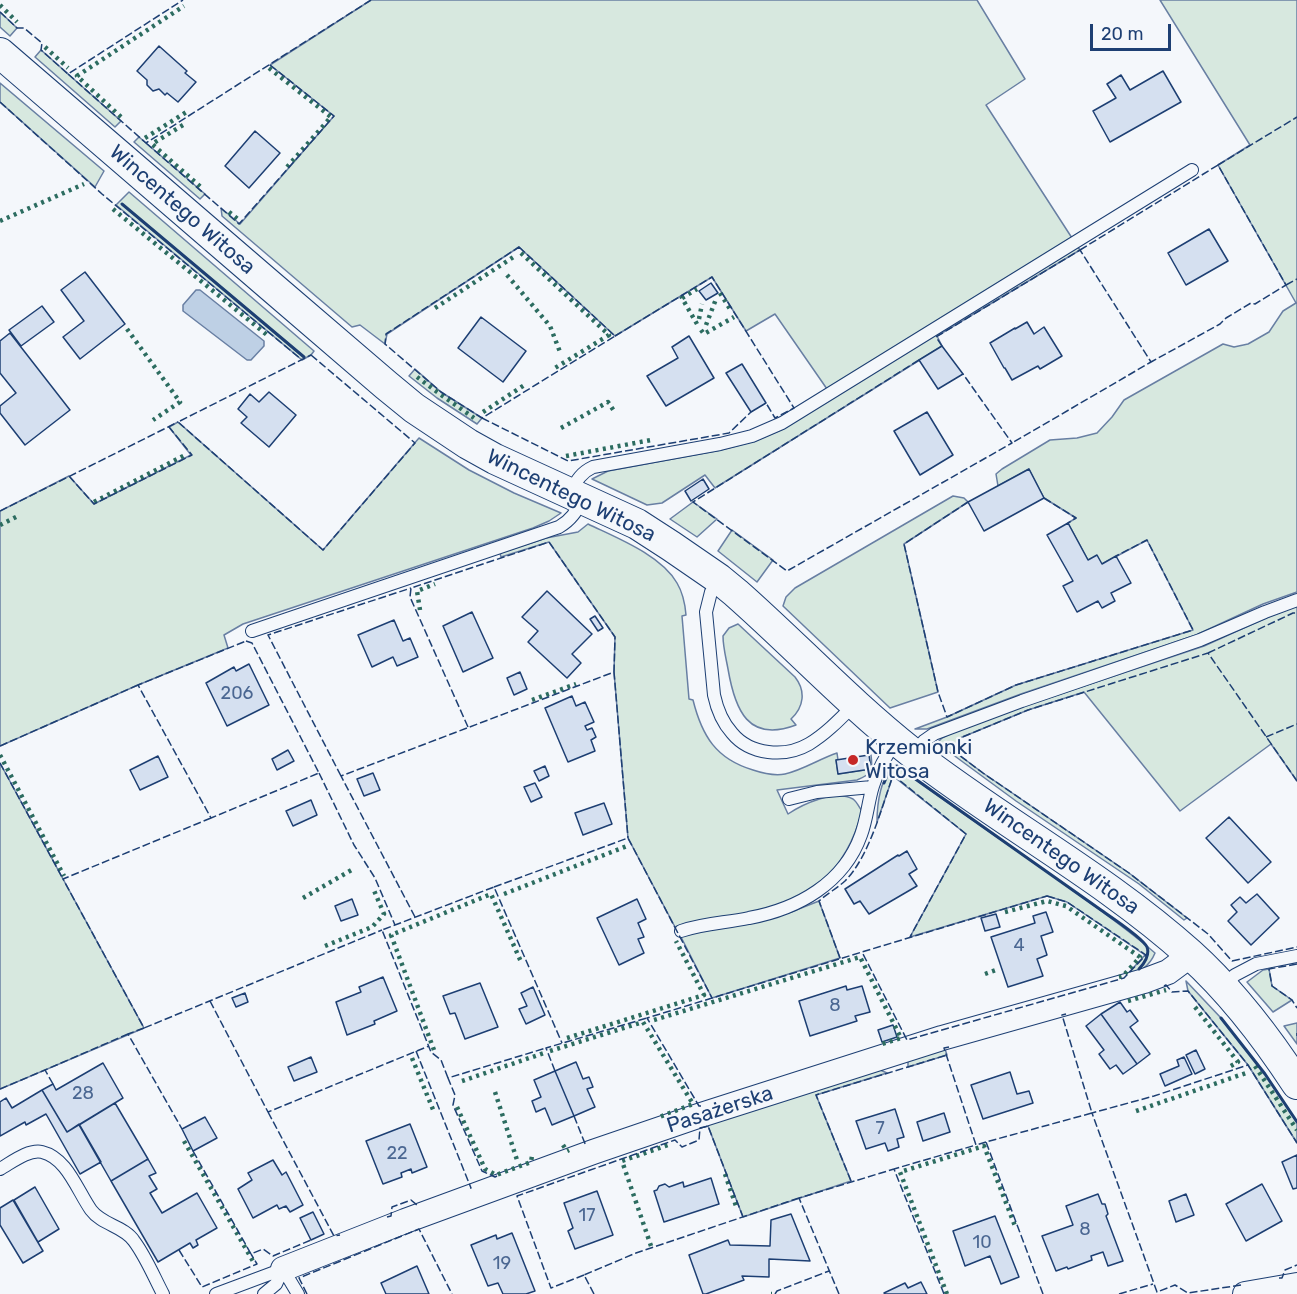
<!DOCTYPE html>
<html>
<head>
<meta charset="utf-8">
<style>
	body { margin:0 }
	#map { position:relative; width:1297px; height:1294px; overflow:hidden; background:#f4f7fb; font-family:Rubik,sans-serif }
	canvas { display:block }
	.scale { position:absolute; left:1090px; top:24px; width:81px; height:27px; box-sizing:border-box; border:3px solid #1d3f73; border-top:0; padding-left:8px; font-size:18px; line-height:21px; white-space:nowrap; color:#1d3f73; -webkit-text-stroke:4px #f4f7fb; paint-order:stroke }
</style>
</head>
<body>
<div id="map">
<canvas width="1297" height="1294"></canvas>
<div class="scale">20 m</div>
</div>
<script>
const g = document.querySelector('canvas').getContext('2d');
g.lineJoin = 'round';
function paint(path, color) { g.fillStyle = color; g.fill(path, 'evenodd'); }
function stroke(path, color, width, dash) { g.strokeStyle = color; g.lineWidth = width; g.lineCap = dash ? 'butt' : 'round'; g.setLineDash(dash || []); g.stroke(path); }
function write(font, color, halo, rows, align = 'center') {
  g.font = font + ' Rubik,sans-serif'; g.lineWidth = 4.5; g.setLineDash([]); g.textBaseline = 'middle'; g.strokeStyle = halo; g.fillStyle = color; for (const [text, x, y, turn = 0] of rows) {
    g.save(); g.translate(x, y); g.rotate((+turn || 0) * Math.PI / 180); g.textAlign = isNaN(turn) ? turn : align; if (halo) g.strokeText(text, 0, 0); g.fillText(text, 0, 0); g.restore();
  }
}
const green = new Path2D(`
	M371 0H977L1025 79 986 105 1072 238 827 389 775 314 746 331 712 277 615 336 519 247 387 334 385 344 360 325 352 327 222 216 221 208 240 224 334 116 270 65Z
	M1160 0H1297V592L1263 604 1196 635 1021 694 927 729H915L947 717 1016 685 1193 630 1147 540 1102 564 1088 560 1068 523 1076 518 1044 498 1029 469 998 486 996 474 1002 469 1050 440 1077 438 1097 433 1112 417 1124 400 1223 344 1234 347 1248 344 1269 332 1283 311 1296 303 1218 165 1250 145Z
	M0 12 17 28 10 36 0 27Z
	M41 50 121 121 115 127 35 57Z
	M0 83 104 171 95 187 0 102Z
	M139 137 146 143 205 194 200 199 134 142Z
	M129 192 314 351 311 355 302 360 116 205Z
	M1077 246 1080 250 937 336 942 346 715 488 705 475 662 503 647 505 592 479 608 471 721 450 755 441 783 429 934 333Z
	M415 369 441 392 482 418 477 424 437 398 409 376Z
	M178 422 323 550 419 438 469 470 514 493 561 513 549 521 533 528 243 624 224 635 228 648 138 685 0 746V511L69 476 94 504 191 455 169 427Z
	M953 496 964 498 968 502 904 544 938 692 890 708 783 606 786 597 795 588Z
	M693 502 717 519 697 537 670 519Z
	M588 524C617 538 661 555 677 583 683 593 685 603 686 615L682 616 689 699 693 700C702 736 716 759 753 770 762 773 775 776 785 774 803 770 819 759 837 753L838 760H836L838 774 870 769 869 755H871C873 771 872 774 857 780L777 790 788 814C803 804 835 789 853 799 857 802 859 807 862 811 846 873 810 900 748 913 724 918 699 920 675 927L628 838 614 672 615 637 549 542 501 557 500 553 546 538 578 532Z
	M732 530 773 560 757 582 718 551Z
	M1297 606V781L1271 744 1180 811 1084 692 1028 710 960 738 955 752 983 773 1129 873 1187 918 1184 920 1139 884 1016 801 937 743 942 738 954 732 1024 706 1204 646 1268 617Z
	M738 624 795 677C806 691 804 707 791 719L796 725C748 743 735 710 728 669 726 658 723 647 723 636L729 628Z
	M0 763 144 1028 0 1089Z
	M897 766C958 812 1021 852 1082 897 1107 915 1132 933 1155 953 1149 968 1138 972 1124 978L1145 955 1067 902 1047 896 910 937 966 834 893 776 877 822C877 806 880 773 897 766Z
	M819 901 840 958 712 998 680 935 764 920 791 912Z
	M1269 969 1272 986 1292 1000 1273 1012 1247 982 1263 970Z
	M1186 981 1221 1018 1265 1074 1297 1122V1143L1248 1065 1188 991Z
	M1297 1023V1044L1284 1026Z
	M945 1049 947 1055 908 1067V1062L913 1057Z
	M878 1069 887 1073 816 1095 851 1181 743 1217 708 1126 700 1128 705 1122Z`);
paint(green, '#d7e8df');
stroke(green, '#687fa3', 1.5);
const water = new Path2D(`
	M196 290H200L264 341V346L251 360H247L183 311V305Z`);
paint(water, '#bed0e5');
stroke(water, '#687fa3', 1.5);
const building = new Path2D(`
	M159 46 187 71 185 73 196 82 178 102 167 93 165 95 159 89 153 91 147 85V80L137 71Z
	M1163 71 1181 102 1110 142 1093 111 1116 98 1107 84 1121 75 1130 90Z
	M255 131 280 153 249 188 225 166Z
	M1209 229 1228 261 1186 285 1168 253Z
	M85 272 125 324 80 359 63 337 84 321 61 290Z
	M711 283 718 293 706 300 699 291Z
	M42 306 54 322 21 346 9 330Z
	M481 317 526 351 503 382 458 348Z
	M1027 322 1034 334 1044 327 1062 356 1040 369 1038 366 1012 380 1005 368H1004L990 343 1015 328V329Z
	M10 333 70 410 25 445 0 413V406L16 393 0 373V341Z
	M689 336 714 378 666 406 647 376 678 358 672 347Z
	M942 346 963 374 938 389 919 360Z
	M742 364 766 403 751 412 726 373Z
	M269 392 296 415 269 447 241 423 247 417 238 409 250 394 259 402Z
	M927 412 953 455 920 475 894 431Z
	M1029 469 1044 498 984 531 968 502Z
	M703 479 709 489 691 501 685 491Z
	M1068 523 1088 560 1097 555 1102 564 1116 556 1131 583 1111 593 1115 601 1102 608 1098 601 1077 612 1063 586 1073 581 1047 535Z
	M547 591 592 634 572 654 581 663 567 678 528 642 538 631 522 617Z
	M472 612 493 658 463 672 443 626Z
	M595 616 603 628 598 631 590 619Z
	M394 620 403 641 410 638 418 657 397 666 393 657 372 667 358 635Z
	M249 664 269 705 227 726 206 683 234 667 236 671Z
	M520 672 527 689 514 695 507 678Z
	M572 696 576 706 585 702 594 722 585 726 587 730 592 728 596 737 591 740 595 751 568 762 545 708Z
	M288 750 294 761 277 770 272 759Z
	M869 755 871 769 838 774 836 760Z
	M158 756 168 777 140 790 130 770Z
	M545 766 549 776 539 781 534 771Z
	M373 773 380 790 364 796 357 779Z
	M535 783 542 797 531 802 524 787Z
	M311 800 317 815 293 826 286 811Z
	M604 803 612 824 583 835 575 813Z
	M1229 817 1271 862 1248 883 1206 838Z
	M907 851 917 869 909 874 917 886 869 914 860 901 854 904 845 889 898 855 899 856Z
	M1257 894 1279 918 1251 945 1228 921 1237 912 1231 905 1240 897 1246 903Z
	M352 899 358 915 341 921 335 906Z
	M637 899 646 919 638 923 644 937 638 939 644 953 619 965 597 918Z
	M1046 912 1053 932 1041 936 1047 955 1037 959 1043 976 1008 987 991 937 1035 923 1033 916Z
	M996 914 1000 927 985 931 981 918Z
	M383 977 397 1011 374 1021 375 1024 347 1035 336 1002 361 992 359 987Z
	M480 983 498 1027 465 1039 455 1013 450 1014 443 996Z
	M846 986 847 990 862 986 870 1012 855 1016 857 1021 810 1036 799 1001Z
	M533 987 545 1015 526 1024 519 1009 527 1006 521 993Z
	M245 993 248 1002 236 1007 232 998Z
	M1120 1002 1127 1012 1130 1010 1138 1021 1130 1027 1150 1054 1137 1064 1101 1014Z
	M1101 1014 1137 1064 1123 1074 1116 1065 1110 1069 1099 1054 1104 1050 1086 1026Z
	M893 1025 897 1037 882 1042 878 1030Z
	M1196 1050 1205 1069 1195 1074 1186 1055Z
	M311 1057 317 1072 294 1081 288 1067Z
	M1184 1057 1192 1074 1165 1086 1160 1074 1179 1066 1177 1060Z
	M576 1062 583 1079 589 1077 593 1087 587 1089 595 1107 574 1116 555 1071Z
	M103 1063 123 1098 67 1132 42 1090 53 1084 56 1090Z
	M555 1071 574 1116 552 1125 545 1108 536 1112 532 1101 541 1097 534 1080Z
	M1010 1072 1017 1094 1029 1091 1033 1103 983 1119 971 1085Z
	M42 1090 67 1132 79 1124 101 1162 80 1174 46 1114 26 1125 25 1122 0 1136V1102L6 1098 12 1108Z
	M115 1103 148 1159 111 1181 79 1125Z
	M895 1109 904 1137 897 1139 899 1147 888 1151 885 1143 866 1149 856 1121Z
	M944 1113 950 1132 923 1141 917 1122Z
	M205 1117 217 1138 193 1151 182 1129Z
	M410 1124 427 1167 412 1173 411 1169 401 1173 402 1177 383 1184 366 1141Z
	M1297 1155V1188L1293 1189 1282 1162Z
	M148 1159 156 1173 149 1176 157 1189 150 1193 162 1213 197 1193 217 1228 196 1240 198 1245 193 1248 190 1243 158 1262 111 1181Z
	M273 1160 282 1175 286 1172 303 1205 290 1212 286 1206 279 1209 277 1205 253 1218 238 1189 252 1180 248 1173Z
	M711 1178 719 1204 664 1222 654 1191 657 1190 659 1186 665 1184 669 1187 683 1182 684 1187Z
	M1262 1184 1282 1221 1246 1241 1226 1204Z
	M35 1187 59 1229 38 1242 14 1200Z
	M597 1191 613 1235 575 1249 568 1231 573 1228 564 1203Z
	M1098 1194 1102 1204H1105L1108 1214 1106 1216 1123 1261 1108 1266 1103 1252 1091 1256 1092 1260 1068 1269 1067 1267 1056 1271 1042 1236 1073 1225 1066 1206Z
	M1186 1194 1194 1215 1176 1222 1169 1201Z
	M13 1200 43 1251 23 1263 0 1225V1208Z
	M313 1212 324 1234 311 1240 300 1218Z
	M791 1214 810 1261 769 1259V1277L742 1276 744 1280 706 1294H703L689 1255 728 1240 730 1245 770 1246 771 1220Z
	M995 1216 1019 1277 1001 1284 990 1256 965 1266 953 1231Z
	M512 1233 535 1291 526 1294H503L498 1283 488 1286 471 1245 496 1235 497 1239Z
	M417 1266 429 1294H386L381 1283Z
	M921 1282 927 1294H885L884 1293 905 1283 908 1288Z`);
paint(building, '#d5e0f0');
stroke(building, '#1d3f73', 1.5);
const service = new Path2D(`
	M570 493C576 482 580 473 593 467L720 444 752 436 782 423 1192 170
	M719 580 711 592 706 612 714 695C717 709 722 722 732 733 750 755 785 758 809 744 827 733 841 718 855 704
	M252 631 559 527C571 520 576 512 582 500
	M913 752 924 741 934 734 1022 701 1200 640 1265 612 1297 600
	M789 799 817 792 872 787
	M681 931C704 923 726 923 749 918 798 909 844 883 861 835 867 819 868 802 873 786 878 769 886 755 896 742
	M1223 986 1235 975 1256 964 1297 956
	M0 1169C11 1163 28 1149 42 1152 67 1158 77 1190 91 1210 102 1225 124 1226 134 1241 146 1257 154 1277 163 1294
	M283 1269 298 1294
	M216 1294 283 1269
	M264 1294 276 1284 283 1269`);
const minor = new Path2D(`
	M283 1269 405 1221 593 1152 701 1115 942 1038 1144 981 1168 972 1191 955
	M1245 1294 1297 1285`);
const tertiary = new Path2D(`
	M0 53 273 288 386 385 414 408 468 444 495 459 637 524 671 546 719 579 736 593C795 645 849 703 911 752 1002 823 1103 876 1190 954 1231 991 1267 1038 1297 1084`);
stroke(service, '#1d3f73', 14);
stroke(minor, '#1d3f73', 26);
stroke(tertiary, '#1d3f73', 32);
stroke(service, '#f4f7fb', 12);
stroke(minor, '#f4f7fb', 24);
stroke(tertiary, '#f4f7fb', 30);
stroke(new Path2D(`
	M0 5 17 22
	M45 47 68 68
	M269 68 331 117 287 167
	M121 117 77 76 184 6
	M183 125 152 144 203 189
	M145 138 188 111
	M113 209 267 335
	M229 212 239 220
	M0 221 84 184
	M521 253 609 335 555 368
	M507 275 550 326 560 352
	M720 293 730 309
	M435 308 515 256
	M699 319 702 304
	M697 324 682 298 697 289
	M706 325 716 299
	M127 329 180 402 153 420
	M701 330 704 334 734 317
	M417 377 440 394 474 418
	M483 412 526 384
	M561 428 608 402 614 411
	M566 456 651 440
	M94 502 187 454
	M0 525 18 516
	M420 610 417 591 435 584
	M532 700 576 684
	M0 755 64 876
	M504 894 627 846
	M303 898 355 868
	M1005 912 1047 901 1066 906 1140 957 1123 976 1119 977
	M325 946 372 927 384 914 373 888
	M985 974 999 969
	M1128 1001 1166 990
	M1195 1007 1238 1062 1229 1067
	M654 1020 860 957 901 1038 882 1044
	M567 1038 704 995 676 941
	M434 1050 391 935 491 894 522 964
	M550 1051 643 1022 693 1104 657 1118
	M412 1058 434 1112
	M1255 1066 1297 1130
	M462 1081 544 1053
	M495 1092 517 1160
	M457 1107 485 1169 496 1175 531 1162 532 1156
	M1136 1111 1246 1073
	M184 1141 254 1263
	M563 1145 567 1151 569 1150
	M725 1174 736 1206
	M651 1246 622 1161 671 1144
	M771 1294H772
	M947 1294 900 1172 984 1146 1015 1226`), '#2c6c60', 4.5, [3, 4.5]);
stroke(new Path2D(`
	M0 12 17 28H24L42 43 41 50 68 74 183 0
	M68 74 146 143 371 0
	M0 102 102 194 302 360
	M146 143 239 224 334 116 270 65
	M1218 165 1297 117
	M519 247 615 336 482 418 441 392 385 344 386 334Z
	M1080 250 1218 165 1286 285 1255 304 1251 303 1226 318 1220 324 1151 362
	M1286 285 1297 279
	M615 336 712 277 794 408 775 418 766 403
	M942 346 936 337 1080 250 1151 362 1012 443
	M311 355 415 443 323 550 178 422Z
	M919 360 693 502 787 571 1012 443 963 374
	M482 418 568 461 729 433 751 412
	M69 476 94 504 192 455 169 427
	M1044 498 1076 518 1068 523
	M968 502 904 544 938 692 947 717 1016 685 1193 630 1147 540 1116 556
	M0 511 178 422
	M246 641 252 643 319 773 211 818 138 685Z
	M1208 653 1293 613H1297
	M468 727 410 597 411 588 549 542 615 637 614 672
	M1266 737 1297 724
	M0 746 138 685
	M0 763 63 879
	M319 773 354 845 375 878 395 925
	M341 776 268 635 411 588
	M1297 781 1208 653 1028 710 960 738 955 752 983 773 1129 873 1208 934 1232 961 1297 947
	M211 818 63 879 144 1028 382 930
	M494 887 628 838 712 998
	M1047 896 1067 902 1146 955 1124 978 907 1040 862 952Z
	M415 917 341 776 614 672 628 838
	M840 958 819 901C827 894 837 888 845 881 869 857 882 807 893 775L966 834 910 937
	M1297 964 1269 969 1272 986 1292 1000 1297 1008
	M1164 986 1166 985 1172 992 1188 991 1248 1065
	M210 1001 268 1112 429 1046
	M144 1028 128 1034 182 1129
	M1297 1033V1036
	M949 1047 944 1048 976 1145 986 1142
	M416 1051 471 1188H470
	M555 1071 546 1048 647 1018
	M448 1078 441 1060 431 1052 382 930 494 887 562 1043
	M53 1084 45 1070 128 1034
	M0 1089 45 1070
	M701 1106H699L647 1018 862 952
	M268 1112 334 1236 340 1235
	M574 1116 586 1146
	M193 1151 251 1254 263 1249 273 1256 311 1240
	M497 1176 495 1177 482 1171 453 1105 455 1095 448 1078 546 1048
	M851 1181 816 1095 947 1055
	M387 1217 391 1216 392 1207 411 1200 418 1206H419
	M179 1250 202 1287 257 1264 251 1254
	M584 1275 551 1288 517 1196 675 1140 682 1147 699 1140 700 1128 708 1126 743 1217
	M1279 1278H1282L1285 1270 1297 1265
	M1241 1285 1188 1293 1175 1285 1157 1292 1092 1113 1154 1096 1248 1065 1297 1143
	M307 1294 299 1278 419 1229 452 1294
	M594 1294 584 1275 636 1253 799 1198
	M775 1294 777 1291 829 1271
	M839 1294 799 1198 894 1169
	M944 1294 894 1169 976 1145
	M1043 1294 986 1142 1092 1113 1062 1015 1066 1014
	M1119 1294 1153 1284`), '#1d3f73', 1.5, [8, 3]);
stroke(new Path2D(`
	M122 204 304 357
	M884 783C887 776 889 768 897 766L1101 910C1111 917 1143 938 1147 947 1150 955 1144 964 1139 969
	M1221 1018 1265 1074 1297 1122`), '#1d3f73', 3);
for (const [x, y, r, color] of [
	[853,760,6,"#c62828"]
]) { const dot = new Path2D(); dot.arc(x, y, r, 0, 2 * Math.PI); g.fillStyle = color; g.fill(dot); stroke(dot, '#f4f7fb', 2); }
write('18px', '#4b6792', null, [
	["206",237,694],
	["4",1019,946],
	["8",835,1006],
	["28",83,1094],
	["7",880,1129],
	["22",397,1154],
	["17",587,1216],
	["8",1085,1230],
	["10",982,1243],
	["19",502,1264]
]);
write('21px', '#1d3f73', '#f4f7fb', [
	["Wincentego Witosa",182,210,41],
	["Wincentego Witosa",571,496,26],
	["Wincentego Witosa",1061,857,35],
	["Pasażerska",720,1110,-18]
]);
write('21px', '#1d3f73', '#f4f7fb', [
	["Krzemionki",865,748],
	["Witosa",865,772]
], 'left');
</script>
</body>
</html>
